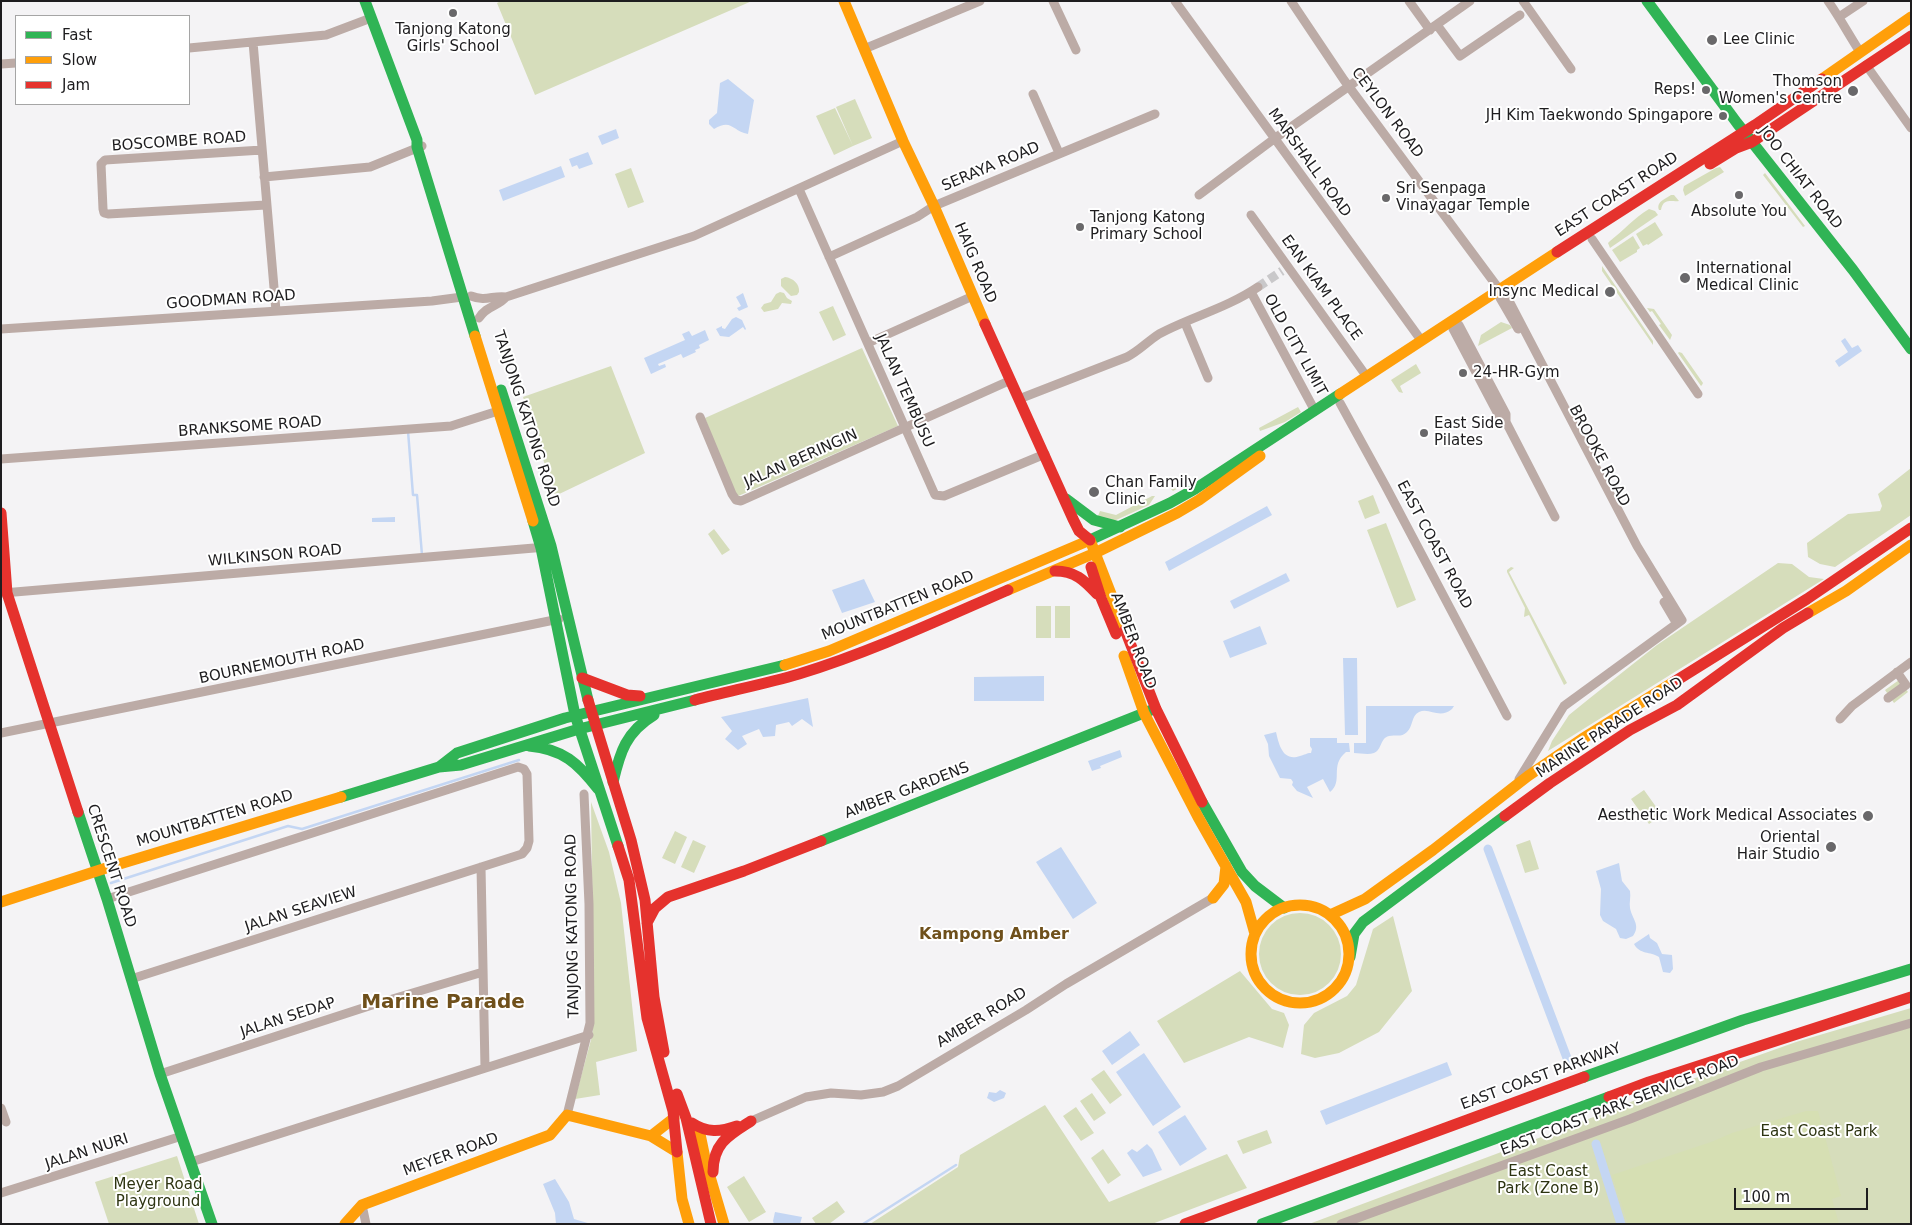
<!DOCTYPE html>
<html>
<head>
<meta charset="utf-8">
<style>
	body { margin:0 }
	#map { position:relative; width:1912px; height:1225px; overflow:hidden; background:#f4f3f5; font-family:"DejaVu Sans",sans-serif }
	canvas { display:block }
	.frame { position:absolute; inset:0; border:2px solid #1e1d1f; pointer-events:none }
	.legend { position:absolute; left:15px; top:15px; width:175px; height:90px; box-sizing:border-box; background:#fff; border:1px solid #a5a5a5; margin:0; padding:6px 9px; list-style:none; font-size:15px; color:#1e1d1f }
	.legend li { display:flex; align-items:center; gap:10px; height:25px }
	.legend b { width:25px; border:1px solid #a5a5a5 }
	.scale { position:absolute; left:1734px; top:1188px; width:134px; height:22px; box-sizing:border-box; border:2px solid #1e1d1f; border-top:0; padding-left:6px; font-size:15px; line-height:18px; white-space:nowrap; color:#1e1d1f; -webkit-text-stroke:4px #fff; paint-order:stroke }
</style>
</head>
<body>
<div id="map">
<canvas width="1912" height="1225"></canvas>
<div class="frame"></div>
<ul class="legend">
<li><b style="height:6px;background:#30b455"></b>Fast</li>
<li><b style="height:6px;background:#ff9f0a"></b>Slow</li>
<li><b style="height:6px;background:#e5322d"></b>Jam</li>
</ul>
<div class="scale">100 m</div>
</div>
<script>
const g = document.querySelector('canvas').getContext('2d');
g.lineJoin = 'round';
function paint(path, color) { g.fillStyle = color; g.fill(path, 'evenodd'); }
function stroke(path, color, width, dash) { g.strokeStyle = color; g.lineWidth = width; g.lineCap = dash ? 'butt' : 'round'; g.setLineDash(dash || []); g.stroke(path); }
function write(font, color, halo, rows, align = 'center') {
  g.font = font + ' "DejaVu Sans",sans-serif'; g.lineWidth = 4; g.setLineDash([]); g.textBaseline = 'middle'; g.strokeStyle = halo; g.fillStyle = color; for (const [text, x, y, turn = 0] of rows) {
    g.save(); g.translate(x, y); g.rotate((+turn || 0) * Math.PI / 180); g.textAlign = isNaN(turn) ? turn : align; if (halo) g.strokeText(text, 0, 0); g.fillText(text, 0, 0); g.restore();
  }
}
paint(new Path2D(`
	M501 1H752L535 95 497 3Z
	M855 99 872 138 853 146 836 107Z
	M835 108 853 146 834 155 816 116Z
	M1720 167 1724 172 1685 196 1683 190 1684 186 1716 168Z
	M631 168 644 202 628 208 615 174Z
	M1765 173 1805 226 1803 227 1763 175Z
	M1671 195H1674L1679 201C1671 202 1663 198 1661 210H1659C1656 202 1665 199 1671 195Z
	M1649 209 1655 211 1658 215 1610 248 1608 243 1610 241C1624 230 1634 218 1649 209Z
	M1655 222 1663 235 1648 245 1647 244 1643 246 1636 234Z
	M1633 236 1640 248 1637 250V252L1620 262 1612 250Z
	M1602 266 1653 341V345L1602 271Z
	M785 277C793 278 800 284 799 292L797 295 791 296 781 286V279Z
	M780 292 784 293 787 298 792 301 791 304 782 303 778 309 764 312 761 308 764 304 771 302 776 294Z
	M833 306 846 335 833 341 819 312Z
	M1647 308 1654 309 1672 335 1670 340 1659 325 1661 324 1652 311 1650 312Z
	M1501 322 1510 325 1512 328 1478 346 1481 335Z
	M862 348 898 426 736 497 705 418Z
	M1679 352 1682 353 1703 383 1702 385 1701 386 1678 353Z
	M1416 364 1421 373 1400 386 1403 393 1399 392 1391 380Z
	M611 366 645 453 555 496 523 397Z
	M1298 407 1301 412 1285 422 1260 431 1259 428Z
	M1911 468V515L1835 567 1820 564 1808 557 1807 543 1848 514 1880 511 1882 506 1878 494Z
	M1186 475 1190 482 1173 491 1170 488Z
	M1373 495 1380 513 1365 519 1358 501Z
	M1152 496H1155L1149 505 1114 521 1098 516 1100 511 1116 515Z
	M1386 523 1416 600 1397 608 1367 530Z
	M714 529 730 550 722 555 708 534Z
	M1778 563 1792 564 1809 577 1824 579 1548 751 1552 741 1569 715 1590 698 1657 645Z
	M1511 567 1514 568 1509 572 1567 683 1564 685 1529 615 1524 617 1525 608 1507 572V570Z
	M1036 606H1051V638H1036Z
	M1055 606H1070V638H1055Z
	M1899 680 1908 692 1894 703 1885 690Z
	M1644 790 1662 815 1649 824 1631 799Z
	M591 802 609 852 621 903 637 1051 596 1062 600 1095 575 1099 592 1036 594 1017Z
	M675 831 687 837 675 864 662 858Z
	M693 840 706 846 694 873 681 867Z
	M1530 840 1539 869 1525 873 1516 845Z
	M1259 954a41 41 0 1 1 82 0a41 41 0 1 1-82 0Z
	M1393 916 1412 991 1379 1032 1339 1053 1315 1058 1301 1054 1304 1025 1314 1013 1347 996 1356 985 1373 929Z
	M1240 971 1272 1009 1284 1013 1289 1025 1283 1048 1249 1037 1184 1063 1157 1021Z
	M1911 1008V1224H1309L1576 1124 1653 1093 1796 1042Z
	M1104 1070 1122 1095 1110 1104 1091 1079Z
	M1092 1093 1106 1113 1094 1121 1080 1101Z
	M1045 1105 1109 1202 1227 1154 1247 1188 1152 1224H870L958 1167 960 1155Z
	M1076 1107 1094 1133 1081 1141 1063 1116Z
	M1267 1130 1272 1143 1243 1154 1237 1141Z
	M1103 1149 1121 1175 1108 1184 1091 1158Z
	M177 1156 199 1224H109L95 1182Z
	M744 1176 766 1212 749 1222 727 1187Z
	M837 1201 845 1212 829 1224H816L812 1218Z`), '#d6ddbb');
paint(new Path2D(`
	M1806 1111H1818L1841 1196 1832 1199 1839 1224H1628L1612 1175 1711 1142 1732 1133Z`), '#d6dfb3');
paint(new Path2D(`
	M728 79 754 100 748 134C732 131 732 118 714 129L709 124V120L717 113 720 83Z
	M616 129 619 138 602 145 598 136Z
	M588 152 593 164 579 169 577 165 572 167 569 159Z
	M561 166 565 177 503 201 499 190Z
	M743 293 748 307 739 311 737 308 741 306 736 297Z
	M736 317 742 320 746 329 745 330 743 327 729 337 720 336 716 329 722 326V328L725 329 732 319Z
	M705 330 709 340 699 345 700 348 695 350 696 352 683 358 681 354 658 364 659 366 665 364 666 367 651 374 644 358 685 340 682 334 689 331 692 336Z
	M1845 338 1852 348 1858 345 1862 351 1839 367 1835 361 1848 352 1841 341Z
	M1267 506 1272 515 1169 571 1165 562Z
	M395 517V522H372V518Z
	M1286 573 1290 581 1234 609 1230 601Z
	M864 579 875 602 842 613 832 590Z
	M1260 626 1267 644 1230 658 1223 641Z
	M1343 658H1357L1358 735H1345Z
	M1044 676V701H974V677Z
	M808 698 813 727 802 719 792 726 789 722 776 725 775 736 763 737 759 729 742 736 747 744 738 750 725 739 732 731 721 717Z
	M1366 706H1454L1452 709C1439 720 1430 707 1419 712 1411 716 1413 727 1407 732 1401 738 1395 734 1389 736 1380 738 1382 750 1374 753 1368 755 1360 753 1354 753V743H1366Z
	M1276 732C1279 745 1283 762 1300 756 1305 755 1306 753 1311 753L1312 749 1310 746V738H1337V743H1349L1350 752H1346C1329 766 1344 781 1330 792L1323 779 1307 787 1313 798 1297 791 1292 785 1293 782 1291 779 1280 778 1269 756 1268 744 1264 735Z
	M1120 750 1122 757 1100 766 1101 768 1092 771 1088 761Z
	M1061 847 1097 903 1073 919 1036 862Z
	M1619 863 1622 881 1630 891C1631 897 1629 903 1630 908 1632 919 1641 925 1633 936L1626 939 1620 938 1616 929 1603 921 1600 915 1601 889 1596 871Z
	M1649 934 1650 938 1657 943 1662 954 1672 955 1673 969 1670 973 1663 972 1659 957C1650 951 1640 955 1634 944Z
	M1130 1031 1140 1045 1112 1065 1102 1051Z
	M1144 1053 1181 1107 1153 1126 1116 1072Z
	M1447 1062 1452 1075 1326 1125 1320 1111Z
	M1000 1090 1006 1093 1004 1098 994 1102 987 1098 989 1092 996 1093Z
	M1185 1115 1207 1149 1180 1166 1158 1132Z
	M1147 1144 1152 1149 1162 1170 1143 1177 1127 1153 1132 1149 1137 1152Z
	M555 1179 569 1202 574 1219 591 1224H556L555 1213 543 1184Z
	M775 1212 802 1217 800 1224H774L773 1221Z`), '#c4d6f3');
stroke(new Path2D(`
	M408 431 413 495H417L422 555
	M111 883 288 826 302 829 519 760
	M863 1224 956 1165`), '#c4d6f3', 2.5);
stroke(new Path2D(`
	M1488 849 1570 1066
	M1596 1144 1621 1224`), '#c4d6f3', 9);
stroke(new Path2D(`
	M1258 287 1282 271`), '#c9c8ca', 9, [9, 4.5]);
stroke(new Path2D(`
	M1053 1 1076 50
	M1175 1 1421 340
	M1291 1 1344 80 1499 289
	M1409 1 1430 30
	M1523 1 1571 69
	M1828 1C1840 18 1849 35 1860 52
	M1839 17 1863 1
	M1437 25 1460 56 1520 15
	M253 42 276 311
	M189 48 326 35 371 18
	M864 49 980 1
	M1 64 16 63
	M1866 65 1911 128
	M1033 94 1059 153
	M262 150 105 160 101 164 103 209 104 213 108 214 266 205
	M264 177 370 167 422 146
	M799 189 935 495 944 496 1045 454
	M1199 195 1274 139 1470 1
	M1251 215 1367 377
	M1592 239 1698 394
	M829 257 917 217 934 206 1155 114
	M1251 292 1315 411
	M1506 295 1637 546 1682 620 1564 706 1519 779
	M471 296C486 302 493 295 506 297L694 236 903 141
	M1500 298 1518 329
	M479 318C487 305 498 307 506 297
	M1185 323 1208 378
	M1459 325 1506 414V422L1555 517
	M1 329 432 301 462 297
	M1453 329 1500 418 1506 422
	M868 343 973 296
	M1019 399 1127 357C1139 351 1148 341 1159 334 1191 317 1227 308 1258 287
	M1340 403 1385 485 1507 716
	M700 417 732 494 736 500 741 501 1011 380
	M1 459 451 426 498 411
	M3 593 546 547
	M1664 602 1677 624
	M1888 698 1906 685 1897 672
	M1840 719 1852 706 1911 662
	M1 733 559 619
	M481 867 485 1068
	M107 899 518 767 524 769 527 774 529 841 527 848 522 854 131 979
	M160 1074 369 1006 483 972
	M1 1108 6 1122
	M567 1115 590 1023 589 904 584 794
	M751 1121 806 1097 831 1093 861 1095 883 1092 898 1086 1026 1010 1066 984 1213 898
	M191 1162 589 1035
	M1 1193 182 1136
	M362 1205 366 1224
	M1341 1224 1630 1119 1761 1067 1911 1023`), '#bcaba6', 9);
stroke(new Path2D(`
	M365 1 417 140V147L475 336
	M1647 1 1737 123 1853 270 1911 349
	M501 390 551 546 588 700
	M1066 499 1094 520 1120 527
	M533 521 541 548 575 715 618 846
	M1090 540 1170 503 1195 489 1340 394
	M529 746C563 749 578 763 598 789
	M439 767 457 753 565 718 785 665
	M613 782C620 752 626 732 654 715
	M341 797 439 767 461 765 579 729 695 700
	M1202 802 1242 872 1255 886 1284 908
	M78 812 107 899 160 1074 212 1224
	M821 841 1154 709
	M1350 957 1354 934 1363 922 1505 816
	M1584 1077 1743 1020 1911 969
	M1262 1224 1609 1097`), '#30b455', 11);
stroke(new Path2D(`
	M844 1 903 141 934 206 985 324
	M1822 79 1911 17
	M475 336 533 521
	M1340 394 1557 252
	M1095 553 1177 513 1199 500 1260 456
	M1008 590 1095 553
	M1808 613 1846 591 1911 545
	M1124 656 1144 713 1198 817 1246 902 1255 934
	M785 665 829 651 1090 540 1125 630
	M1213 898 1224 884 1226 866
	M1 902 103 869 341 797
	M1251 954a49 49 0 1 1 98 0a49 49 0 1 1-98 0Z
	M1330 915 1365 899 1433 850 1528 776 1582 739 1674 682
	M699 1129 706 1163 724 1224
	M651 1136 677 1152 682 1199 689 1224
	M345 1224 362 1205 550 1135 567 1115 651 1136 674 1118`), '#ff9f0a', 11);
stroke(new Path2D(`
	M1710 164 1736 148 1752 142 1911 36
	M1557 252 1755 125 1822 79
	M985 324 1073 519 1079 531 1090 540
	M1 513 7 593 78 812
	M1091 567 1101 598 1116 634
	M1055 571C1075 571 1084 580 1097 594
	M1125 630 1156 709 1202 802
	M582 678 627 695 640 696
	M1674 682 1807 599 1911 528
	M588 700 631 840 645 900 654 997 664 1052
	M695 700C729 691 765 684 799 674 871 652 939 620 1008 590
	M1505 816 1550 783 1630 730 1677 705 1783 628 1808 613
	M618 846 629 880 647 1018 673 1111 677 1152
	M647 923 655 908 668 897 744 871 821 841
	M677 1094 686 1118 711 1224
	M1609 1097 1649 1082 1911 997
	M692 1123C707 1133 720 1132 737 1126
	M713 1172C713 1143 729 1135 751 1121
	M1185 1224 1584 1077`), '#e5322d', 11);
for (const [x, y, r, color] of [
	[453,13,5,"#69686a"],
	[1712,40,6,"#69686a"],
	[1706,90,5,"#69686a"],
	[1853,91,6,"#69686a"],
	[1723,116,5,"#69686a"],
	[1739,195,5,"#69686a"],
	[1386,198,5,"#69686a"],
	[1080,227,5,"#69686a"],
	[1685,278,6,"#69686a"],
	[1610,292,6,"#69686a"],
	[1463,373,5,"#69686a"],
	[1424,433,5,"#69686a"],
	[1094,492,6,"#69686a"],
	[1868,816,6,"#69686a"],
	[1831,847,6,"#69686a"]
]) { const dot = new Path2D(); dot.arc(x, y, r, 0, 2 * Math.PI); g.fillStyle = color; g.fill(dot); stroke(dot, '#fff', 2); }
write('15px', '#1e1d1f', '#fff', [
	["Tanjong Katong",453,30,"center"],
	["Girls' School",453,47,"center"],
	["Lee Clinic",1723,40],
	["Thomson",1842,82,"right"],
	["Women's Centre",1842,99,"right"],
	["Reps!",1696,90,"right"],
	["JH Kim Taekwondo Spingapore",1713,116,"right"],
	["Sri Senpaga",1396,189],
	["Vinayagar Temple",1396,206],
	["Absolute You",1739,212,"center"],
	["Tanjong Katong",1090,218],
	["Primary School",1090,235],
	["International",1696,269],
	["Medical Clinic",1696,286],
	["Insync Medical",1599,292,"right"],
	["24-HR-Gym",1473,373],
	["East Side",1434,424],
	["Pilates",1434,441],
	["Chan Family",1105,483],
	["Clinic",1105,500],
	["Aesthetic Work Medical Associates",1857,816,"right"],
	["Oriental",1820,838,"right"],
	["Hair Studio",1820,855,"right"]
], 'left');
write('15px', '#1e1d1f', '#fff', [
	["CEYLON ROAD",1387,113,53],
	["BOSCOMBE ROAD",179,142,-4],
	["MARSHALL ROAD",1309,163,54],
	["SERAYA ROAD",991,167,-23],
	["JOO CHIAT ROAD",1800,178,52],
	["EAST COAST ROAD",1617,195,-33],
	["HAIG ROAD",975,263,67],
	["EAN KIAM PLACE",1321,288,54],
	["GOODMAN ROAD",231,300,-4],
	["OLD CITY LIMIT",1295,345,61],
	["JALAN TEMBUSU",904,391,66],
	["TANJONG KATONG ROAD",526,419,72],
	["BRANKSOME ROAD",250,427,-4],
	["BROOKE ROAD",1599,456,62],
	["JALAN BERINGIN",801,459,-24],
	["EAST COAST ROAD",1434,545,62],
	["WILKINSON ROAD",275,556,-5],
	["MOUNTBATTEN ROAD",898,606,-22],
	["AMBER ROAD",1133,641,69],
	["BOURNEMOUTH ROAD",282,662,-12],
	["MARINE PARADE ROAD",1610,728,-33],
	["AMBER GARDENS",907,791,-21],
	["MOUNTBATTEN ROAD",215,819,-17],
	["CRESCENT ROAD",111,866,72],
	["JALAN SEAVIEW",301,910,-18],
	["TANJONG KATONG ROAD",573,926,-91],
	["JALAN SEDAP",288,1018,-18],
	["AMBER ROAD",982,1018,-31],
	["EAST COAST PARKWAY",1541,1077,-20],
	["EAST COAST PARK SERVICE ROAD",1620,1106,-21],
	["JALAN NURI",87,1152,-18],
	["MEYER ROAD",451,1155,-20]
]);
write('15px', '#2d3411', '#fff', [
	["East Coast Park",1819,1132],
	["East Coast",1548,1172],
	["Park (Zone B)",1548,1189],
	["Meyer Road",158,1185],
	["Playground",158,1202]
]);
write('bold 16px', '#6f501b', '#fff', [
	["Kampong Amber",994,935]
]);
write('bold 20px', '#6f501b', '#fff', [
	["Marine Parade",443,1003]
]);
</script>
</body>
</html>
